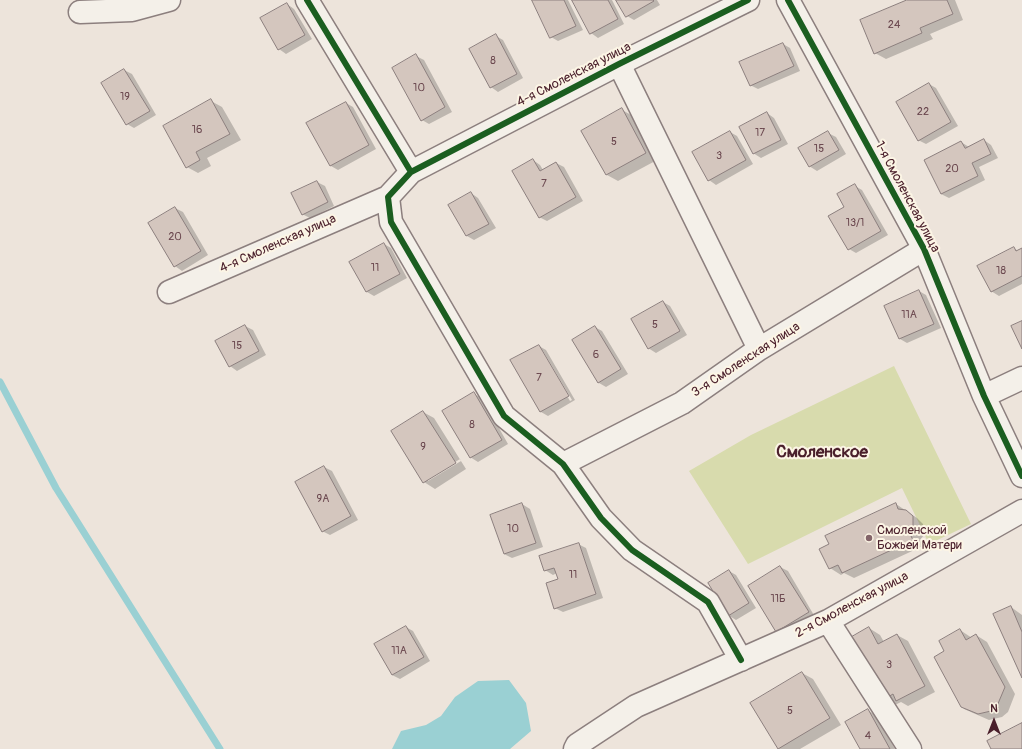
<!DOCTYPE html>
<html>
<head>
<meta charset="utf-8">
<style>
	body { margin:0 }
	#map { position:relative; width:1022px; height:749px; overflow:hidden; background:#ede4db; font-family:Pangolin,sans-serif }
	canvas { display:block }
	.north { position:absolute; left:974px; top:701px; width:40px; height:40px; -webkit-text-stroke:3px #fcf5e5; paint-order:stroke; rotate:0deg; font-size:11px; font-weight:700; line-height:16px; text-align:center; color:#4a1f2b }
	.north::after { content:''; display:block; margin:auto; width:14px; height:18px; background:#4a1f2b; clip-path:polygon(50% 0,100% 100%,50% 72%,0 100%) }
</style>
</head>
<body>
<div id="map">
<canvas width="1022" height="749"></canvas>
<div class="north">N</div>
</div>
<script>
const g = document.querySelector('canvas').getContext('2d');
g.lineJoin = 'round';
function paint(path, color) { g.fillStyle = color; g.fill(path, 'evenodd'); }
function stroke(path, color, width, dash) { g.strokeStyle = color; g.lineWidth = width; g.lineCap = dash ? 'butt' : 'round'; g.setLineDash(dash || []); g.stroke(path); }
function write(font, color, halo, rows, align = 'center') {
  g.font = font + ' Pangolin,sans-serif'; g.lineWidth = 4; g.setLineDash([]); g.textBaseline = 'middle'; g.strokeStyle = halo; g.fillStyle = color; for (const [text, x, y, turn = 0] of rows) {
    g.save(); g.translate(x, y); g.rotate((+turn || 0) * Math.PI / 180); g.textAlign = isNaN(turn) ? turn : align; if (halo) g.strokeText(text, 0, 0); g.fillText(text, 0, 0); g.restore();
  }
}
paint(new Path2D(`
	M894 366 971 524 929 544 902 488 748 564 689 471 751 435Z`), '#d8dbad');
paint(new Path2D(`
	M509 680 526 703 531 731 510 749H392L401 731 426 725 441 716 455 697 478 681Z`), '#9ad0d3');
paint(new Path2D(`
	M533 0H568L583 30 558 41 551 37Z
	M573 0H612L624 24 598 38 591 33Z
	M617 0H657L660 5 634 20 627 16Z
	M909 0H955L963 20 930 34 933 39 886 59 875 53Z
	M287 4 294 9 312 39 286 54 279 49 261 19Z
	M496 36 503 40 523 78 498 92 491 87Z
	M783 44 790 48 800 71 758 89 750 85Z
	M416 56 424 60 452 112 429 124 422 120Z
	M124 70 132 74 156 115 134 128 127 124Z
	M929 84 936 88 958 126 926 144 918 140Z
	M211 101 222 107 241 140 207 158 211 166 198 173 187 167Z
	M346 103 353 107 376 149 338 170 331 166 308 124Z
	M622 110 633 116 657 160 618 181 607 175 583 131Z
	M767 113 774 118 788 144 761 158 753 153Z
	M730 132 737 136 753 164 716 185 709 180Z
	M828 133 836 137 846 154 817 171 809 166Z
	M984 140 991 145 998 158 979 167 985 180 949 198 941 194 961 142 969 147Z
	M533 160 540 165 543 170 556 163 564 167 583 201 547 221 539 217Z
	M317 182 325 186 334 206 310 218 302 214Z
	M855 186 862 190 888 235 856 253 849 249Z
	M471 193 478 198 496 228 474 240 467 236Z
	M175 208 183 212 208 255 182 271 175 266Z
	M384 244 391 248 407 278 374 296 367 292 351 262Z
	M1014 248 1018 251 1022 249V284L999 296 991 291Z
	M919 291 926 295 941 328 907 343 900 339Z
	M663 302 670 306 687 335 656 353 648 348Z
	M245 326 253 330 266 355 237 371 230 366Z
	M595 327 602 331 628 374 606 387 599 383 573 340Z
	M539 346 546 350 575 400 548 416 541 412 512 361ZM541 351H543L572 400 570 401Z
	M474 394 482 398 508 444 478 462 470 457Z
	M423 412 434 418 466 469 435 489 424 482ZM460 459 461 461 428 481V479Z
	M324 467 332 471 358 520 330 535 322 531Z
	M522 504 530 509 543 547 512 558 504 554Z
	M896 504 917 518 923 524 924 535 920 540 923 546 854 578 844 573 841 575 830 568Z
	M578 544 586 548 603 598 563 612 555 608 560 579 557 573 553 575 545 570Z
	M780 567 788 571 815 617 784 636 777 632Z
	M729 571 736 575 756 608 736 620 728 615Z
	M1011 607 1022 615V676Z
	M406 627 413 631 430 661 400 679 392 675Z
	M869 628 880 635 884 642 897 635 908 641 935 692 908 706 901 702 895 705 884 699Z
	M960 630 972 638 976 635 987 642 1015 694 1008 712 1002 717 989 720 964 709 935 657 946 652Z
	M802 673 813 679 841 725 800 749H779L752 703Z
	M868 710 875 715 895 749H861Z`), '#0003');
stroke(new Path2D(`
	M0 382 56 488 220 749`), '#9ad0d3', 7);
const building = new Path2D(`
	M532 0H564L576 26 550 38Z
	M572 0H608L618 19 590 34Z
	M616 0H653L654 1 626 17Z
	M907 0H947L953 14 920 28 922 33 874 54 860 20Z
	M287 3 305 35 278 50 260 18Z
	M496 34 517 74 490 88 469 49Z
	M783 43 794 66 750 86 739 62Z
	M416 54 445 107 421 121 392 68Z
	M124 69 150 111 126 125 101 83Z
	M929 83 951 122 918 141 896 102Z
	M211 99 230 134 196 152 200 160 186 168 163 126Z
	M346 102 369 145 330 166 306 123Z
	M622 108 646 153 606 175 581 131Z
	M767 112 781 140 753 154 739 127Z
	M730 131 746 160 708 181 692 152Z
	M828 131 839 150 809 167 798 148Z
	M984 139 991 154 972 163 978 176 941 194 924 160 961 141 965 148Z
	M533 159 540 171 556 162 576 197 539 218 512 171Z
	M317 181 328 202 302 215 291 193Z
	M855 184 881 231 848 250 828 216 844 207 837 194Z
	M471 192 489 224 466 236 448 205Z
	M175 207 201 251 174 267 148 223Z
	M384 243 400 274 366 292 349 262Z
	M1014 247 1016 251 1022 248V276L991 292 977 266Z
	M919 290 934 324 899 339 884 306Z
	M663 301 680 331 648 349 631 319Z
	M1022 321V349L1011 326Z
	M245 325 259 351 229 367 215 341Z
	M595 326 621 369 598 383 572 340Z
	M539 345 569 396 540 412 510 360Z
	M474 392 502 440 470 458 442 411Z
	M423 411 456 463 423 483 391 431Z
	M324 466 351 516 322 532 295 482Z
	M522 503 536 543 504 554 490 515Z
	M896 503 898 509 906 510 913 516V529L910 534 913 540 842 573 838 565 829 569 819 549 829 544 825 536Z
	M579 543 596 594 554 609 546 583 558 579 554 568 544 571 539 556Z
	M780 566 809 612 776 632 748 586Z
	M729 570 749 603 728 616 708 583Z
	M1011 606 1022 632V678L993 614Z
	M406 626 424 657 392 675 374 644Z
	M869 627 878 644 897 634 925 686 896 701 893 694 883 700 850 638Z
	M960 629 966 640 976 634 1005 687 997 706 991 711 978 714 961 707 934 657 944 651 939 641Z
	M802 672 830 718 778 749 750 703Z
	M868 709 890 749H860L845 722Z
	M1022 723V749H991L987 741Z`);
paint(building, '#d4c6be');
stroke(building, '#8c7f7e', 1);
const minor = new Path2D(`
	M307 0 411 172 388 197 391 222 504 416 563 464 601 518 632 550 708 602 741 660
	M788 0 924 249 984 396 1022 476
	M80 12 132 10 169 0
	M619 64 759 349
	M411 172 619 64 748 0
	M169 292 388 197
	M984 396 1022 378
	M563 464 682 403 759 349 924 249
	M828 621 910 749
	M575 749 577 745 636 706 828 621 1022 511`);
stroke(minor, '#8c7f7e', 25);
stroke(minor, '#f4f0e9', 22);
stroke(new Path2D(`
	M307 0 411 172 388 197 391 222 504 416 563 464 601 518 632 550 708 602 741 660
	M788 0 924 249 984 396 1022 476
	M411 172 619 64 748 0`), '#1b5e20', 6);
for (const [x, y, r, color] of [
	[869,538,4,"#836469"]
]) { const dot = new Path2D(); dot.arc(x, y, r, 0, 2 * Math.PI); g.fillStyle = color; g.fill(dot); stroke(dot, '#fcf5e5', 1.5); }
write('11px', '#6c4950', null, [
	["24",894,25],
	["8",493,61],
	["10",419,88],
	["19",125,97],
	["22",923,112],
	["16",197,130],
	["17",760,133],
	["5",614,142],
	["15",819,149],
	["3",719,156],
	["20",952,169],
	["7",544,184],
	["13/1",855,223],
	["20",175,237],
	["11",375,268],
	["18",1001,271],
	["11А",909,315],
	["5",655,325],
	["15",237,346],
	["6",596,355],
	["7",539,378],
	["8",472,425],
	["9",423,447],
	["9А",323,499],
	["10",513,529],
	["11",573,575],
	["11Б",778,599],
	["11А",399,651],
	["3",889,665],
	["5",790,711],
	["4",868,736]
]);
write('13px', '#4a1f2b', '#fcf5e5', [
	["4-я Смоленская улица",574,75,-27],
	["1-я Смоленская улица",907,197,62],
	["4-я Смоленская улица",278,244,-24],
	["3-я Смоленская улица",746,360,-33],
	["2-я Смоленская улица",852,605,-28]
]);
write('13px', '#4a1f2b', '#fcf5e5', [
	["Смоленской",877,531],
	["Божьей Матери",877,546]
], 'left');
write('bold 17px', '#4a1f2b', '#fcf5e5', [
	["Смоленское",822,453]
]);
</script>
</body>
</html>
